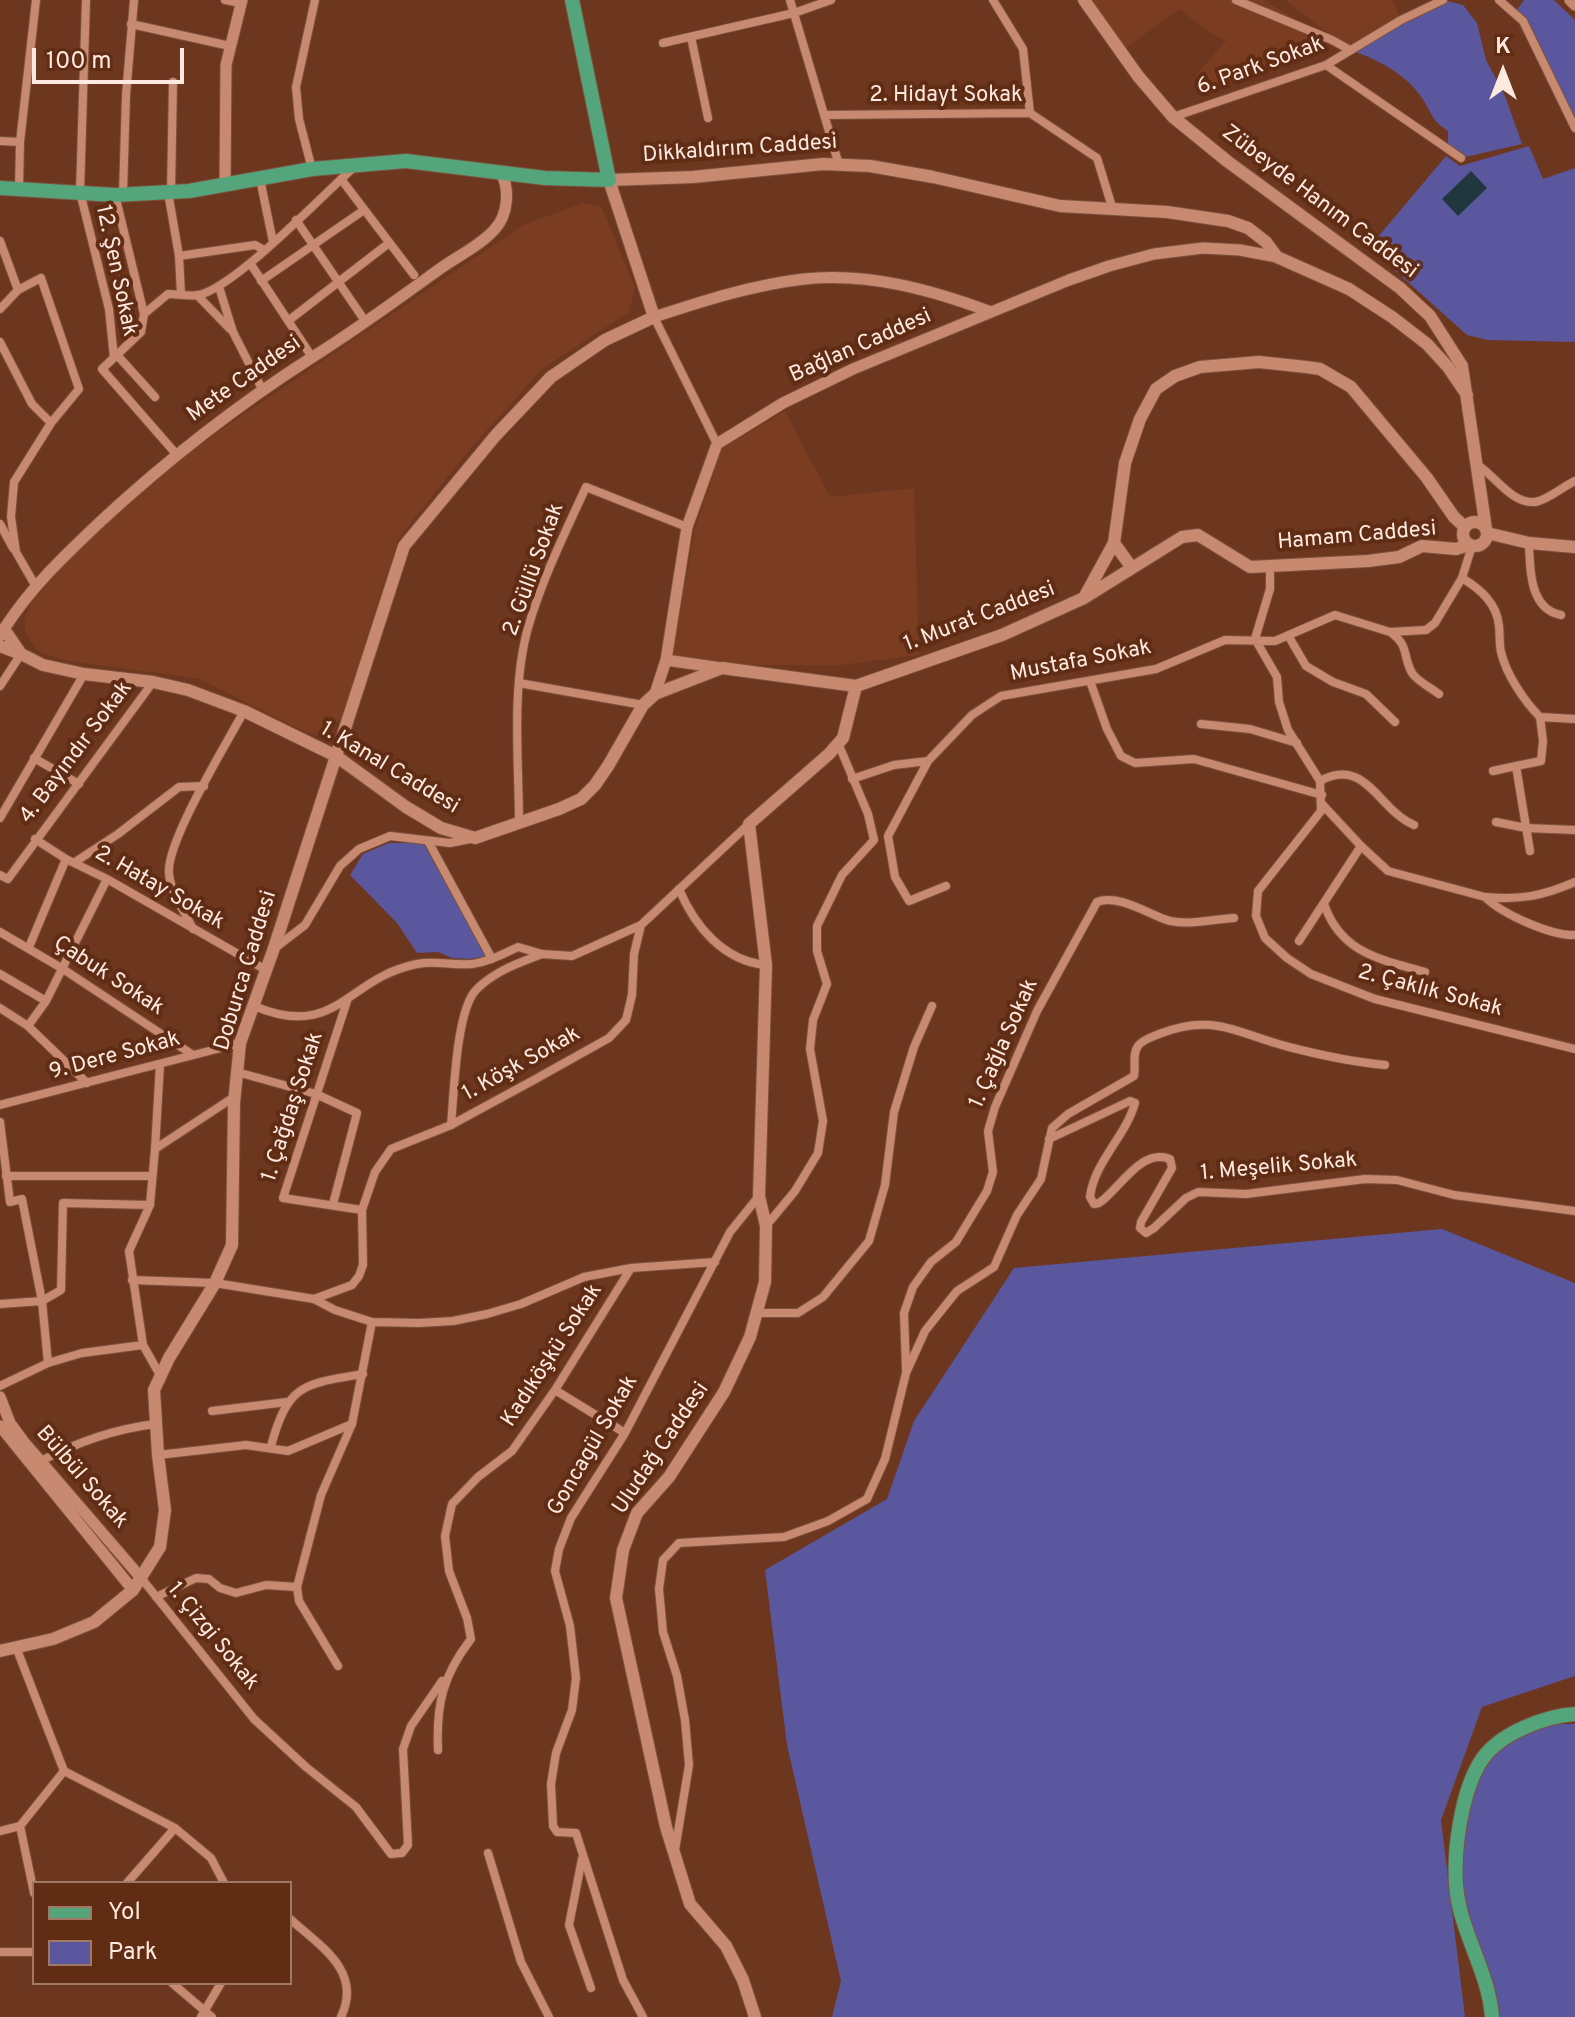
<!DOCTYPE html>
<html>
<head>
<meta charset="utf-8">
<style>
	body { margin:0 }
	#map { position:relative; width:1575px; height:2017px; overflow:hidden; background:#6d361f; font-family:Overpass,sans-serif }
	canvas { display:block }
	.legend { position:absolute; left:32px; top:1881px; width:260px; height:104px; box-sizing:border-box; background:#612c14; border:2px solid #a07866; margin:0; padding:10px 14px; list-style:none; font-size:24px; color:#fee9e1 }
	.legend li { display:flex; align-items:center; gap:16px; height:40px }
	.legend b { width:40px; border:2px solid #a07866 }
	.north { position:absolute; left:1463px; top:32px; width:80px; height:80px; -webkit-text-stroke:6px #612c14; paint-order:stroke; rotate:0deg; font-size:22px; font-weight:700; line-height:32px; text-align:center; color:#fee9e1 }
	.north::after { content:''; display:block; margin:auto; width:28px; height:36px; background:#fee9e1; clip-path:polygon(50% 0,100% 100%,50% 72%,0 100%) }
	.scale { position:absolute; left:32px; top:48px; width:152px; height:36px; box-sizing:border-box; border:4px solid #fee9e1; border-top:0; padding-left:10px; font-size:24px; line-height:28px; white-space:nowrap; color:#fee9e1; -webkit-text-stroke:6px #612c14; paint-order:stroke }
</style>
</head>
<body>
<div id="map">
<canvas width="1575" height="2017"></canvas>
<ul class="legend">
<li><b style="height:10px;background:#54a57b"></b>Yol</li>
<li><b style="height:22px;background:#5a579e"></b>Park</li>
</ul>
<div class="north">K</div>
<div class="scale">100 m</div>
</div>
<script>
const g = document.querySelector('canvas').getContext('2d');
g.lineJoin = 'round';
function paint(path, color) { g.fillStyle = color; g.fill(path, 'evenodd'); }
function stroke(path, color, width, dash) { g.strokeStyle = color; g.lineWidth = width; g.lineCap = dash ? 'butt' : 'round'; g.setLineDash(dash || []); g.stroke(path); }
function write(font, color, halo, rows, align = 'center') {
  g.font = font + ' Overpass,sans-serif'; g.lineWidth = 8; g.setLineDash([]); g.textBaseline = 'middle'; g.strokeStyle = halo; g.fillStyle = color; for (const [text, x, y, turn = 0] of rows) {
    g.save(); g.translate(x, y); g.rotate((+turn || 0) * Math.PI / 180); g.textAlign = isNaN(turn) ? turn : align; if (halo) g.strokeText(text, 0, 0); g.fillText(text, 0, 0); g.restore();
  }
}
paint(new Path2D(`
	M1091 0H1263L1332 40 1210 89 1202 88 1195 77 1226 41 1206 30 1180 9 1121 51Z
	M1285 0H1393L1401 20 1350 50Z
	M583 203 601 206 635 287 629 312 542 369 471 448 398 539 341 718 321 737 296 728 200 679 63 660 38 651 26 634 24 618 32 602 84 543 175 461 523 225Z
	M785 411 830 497 914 488 919 655 841 665H741L672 655 695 529 722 449Z`), '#7b3d22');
paint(new Path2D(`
	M1443 0 1463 5 1477 23 1486 60 1505 96 1522 144 1461 158 1448 149V131C1432 120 1433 116 1424 101 1407 74 1379 60 1350 50Z
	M1524 0H1554L1575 20V128L1540 53 1514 14Z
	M1529 146 1543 179 1575 168V342L1488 340 1467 335 1371 249 1378 237 1446 156 1460 166Z
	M389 843H423L486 956 470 959 452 958 438 952 417 953 397 923 350 875 363 854Z
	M1442 1229 1575 1283V1676L1482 1707 1441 1820 1465 2017H832L841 1981 787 1745 765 1570 887 1499 914 1421 1014 1268Z
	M1554 1724H1575V2017H1497C1489 1976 1474 1938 1465 1897 1458 1862 1464 1795 1486 1766 1502 1744 1529 1732 1554 1724Z`), '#5a579e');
paint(new Path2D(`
	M1471 171 1487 188 1458 216 1442 199Z`), '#21373f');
const minor = new Path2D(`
	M86 0 80 192 109 309 114 358
	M225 0 241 3
	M790 0 839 165
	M993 0 1023 49 1030 113
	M1236 0 1332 40 1350 50
	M1499 0 1523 21 1575 128
	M131 24 230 46
	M691 37 708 118
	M663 43 794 13 831 0
	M1326 65 1461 158
	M824 115 1030 113 1097 158 1113 210
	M1173 117 1326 65 1401 20 1443 0
	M0 141 20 142
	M312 169 299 119 296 87 315 0
	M260 179 273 242
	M341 179 414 275
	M19 188 20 142 36 0
	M168 192 179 256 181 294
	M171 192 173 82
	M123 194 126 95 134 0
	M115 195 144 314
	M296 220 363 318
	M0 241 18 290
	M179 256 255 245 264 250
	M250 263 312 357
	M261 281 364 210
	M219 287 233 332 262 389
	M197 295 230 329
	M0 309 18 290 41 278 79 389 51 423 14 482 11 517 16 552 35 585
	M654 317 717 444
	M288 321 389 243
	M0 342 32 404 51 423
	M117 355 155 397
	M177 455 102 369 141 332 144 314 168 294C178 294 190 297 199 295 236 286 321 197 353 168
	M1476 464C1495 475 1511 504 1535 502 1548 500 1562 487 1575 481
	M0 524 13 548
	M1529 543C1530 568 1529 609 1561 615
	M1270 565V589L1255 639 1277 677 1279 702 1288 730 1320 781 1321 811 1258 891 1256 916 1265 938 1287 958 1311 974 1375 999 1575 1049
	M1462 578C1480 589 1497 603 1499 626 1500 634 1499 644 1501 652 1506 674 1524 701 1540 717L1575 719
	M1390 632C1410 646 1402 655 1412 673 1417 681 1431 688 1439 694
	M1289 637 1306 666 1333 682 1366 694 1395 722
	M1090 681 1107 729 1121 756 1135 763 1194 759 1322 795
	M519 683 643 705
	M0 686 21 654
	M1201 724 1250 729 1297 743
	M34 758 79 784
	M928 761 888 836 895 877 909 901 946 886
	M1493 771 1516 766
	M852 779 894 765 928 761 972 715 1001 696 1156 669 1225 640 1275 641 1335 615 1390 632 1426 630 1435 623 1462 578 1472 546
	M1320 781C1366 756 1378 810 1414 825
	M1321 803 1361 846 1388 871 1485 897C1502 914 1551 936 1575 935
	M0 818 84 674
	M1496 822 1526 828 1575 830
	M519 824C519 762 511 688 528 628 542 579 565 533 586 487L687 527
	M35 839 66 859 107 879 266 970
	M428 841 492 959
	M1530 851 1516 766 1541 761 1543 741 1540 717
	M75 862 118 834 179 787 204 786
	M0 875 8 879 153 682
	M679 889C695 927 724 961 766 965
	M1486 897C1521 900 1543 896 1575 882
	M1324 904C1341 953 1379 959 1425 972
	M193 929C185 912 170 892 169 873 166 842 227 743 244 711
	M0 932 63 969 193 1055
	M1299 941 1361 846
	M29 947 66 859
	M275 948 305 925 340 866 359 849 390 836 450 843 470 839
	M0 974 46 1001
	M348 998 283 1198 362 1210
	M254 1006C337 1041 346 978 417 964 436 960 453 966 472 964 488 962 503 954 518 947L542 954 572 956 641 925 749 824
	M0 1008 28 1026 87 1083
	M28 1026 46 1001 107 879
	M237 1072 316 1094 357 1113 333 1204
	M0 1105 240 1043
	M0 1122 10 1202 22 1199 42 1301 0 1304
	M451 1125C454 1094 456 1011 476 990 494 971 519 963 542 954
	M1049 1139 1130 1101 1135 1103C1126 1136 1094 1162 1090 1197L1094 1204 1099 1203C1119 1190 1141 1147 1170 1159L1172 1168 1141 1222 1140 1228 1146 1233 1154 1228 1186 1198 1198 1192 1246 1194 1365 1179 1397 1180 1454 1195 1575 1211
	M155 1149 160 1064
	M6 1176H152
	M766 1226 795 1191 818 1153 823 1121 810 1049 813 1020 827 984 817 951V926L842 875 874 840 868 814 838 743
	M132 1280 215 1283 314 1299 335 1310 372 1322 419 1323 453 1321 487 1314 521 1304 584 1277 631 1268
	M314 1299 352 1285 359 1276 363 1265 362 1210 375 1172 391 1149 451 1125 532 1081 609 1038 626 1020 632 995 634 954 641 925
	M758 1313H798L823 1297 869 1241 885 1185 894 1112 914 1047 932 1006
	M48 1363 42 1301 61 1290 63 1203 150 1205
	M906 1369 904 1313 913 1287 931 1262 956 1242 987 1191 993 1172 988 1131 995 1107 1037 1011 1097 902C1117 894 1145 912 1164 919 1184 927 1213 919 1234 918
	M160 1375 143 1345 129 1251 150 1205 155 1149 234 1097
	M0 1386 48 1363 82 1353 143 1345
	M555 1390 625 1433
	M212 1411 287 1402
	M271 1446C288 1384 303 1384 363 1374
	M158 1455 246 1445 288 1451 352 1424
	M39 1462C75 1443 115 1429 155 1424
	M142 1579 254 1719 306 1767 356 1807 391 1854 402 1853 408 1845 403 1749 411 1726 442 1681
	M156 1597 196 1578 209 1579 220 1588 236 1593 266 1585 297 1587
	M16 1647 64 1771 175 1828 211 1858 224 1883
	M338 1666 299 1601 297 1587 321 1495 352 1424 372 1322
	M438 1750C436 1704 443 1675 471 1639L467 1618 449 1571 445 1536 452 1504 478 1477 512 1451 555 1390 631 1268 715 1262
	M20 1826 34 1893
	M0 1831 20 1826 64 1771
	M675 1850 689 1765 685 1720 677 1676 663 1632 659 1589 663 1560 679 1543 784 1537 828 1521 867 1499 885 1459 906 1373 925 1331 957 1291 994 1267 1017 1215 1041 1179 1052 1128 1068 1114 1134 1076C1136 1066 1132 1054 1138 1046 1142 1040 1152 1037 1159 1034 1215 1012 1237 1034 1289 1047 1320 1055 1353 1062 1385 1065
	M488 1853 521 1962 549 2017
	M582 1859 569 1925 591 1988
	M127 1883 175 1828
	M290 1919C320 1946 363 1971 341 2017
	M0 1952H34
	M172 1983 212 2017
	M201 2017 221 1983
	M643 2017 623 1980 576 1833 557 1832 553 1826 551 1784 556 1753 572 1710 576 1678 570 1626 555 1571 559 1549 571 1518 625 1433 730 1232 759 1196`);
const tertiary = new Path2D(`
	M1570 0 1575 5
	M225 185 226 65 242 0
	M654 317C703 301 752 285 804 279 868 272 932 290 991 312
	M4 629C31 587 65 555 101 521 167 460 236 406 311 358 356 330 398 299 441 268 458 256 481 245 495 229 508 215 510 189 501 173
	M666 660 721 668
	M655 694 666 660 687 527 717 444 783 403 853 369 1069 280 1109 266 1154 254 1203 248 1240 250 1277 257
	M0 1397 10 1423 24 1442 142 1579
	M0 1426 133 1590`);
const secondary = new Path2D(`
	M1084 0 1138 76 1173 117 1227 161 1400 288 1430 316 1462 366 1486 529
	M1463 534a12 12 0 1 1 24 0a12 12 0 1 1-24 0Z
	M1487 533 1529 543 1575 547
	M1114 543 1132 568
	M1085 596 1114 543 1125 463 1140 419 1156 389 1175 376 1200 367 1259 362 1306 367 1320 369 1351 387 1427 478 1454 517 1465 527
	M0 635 4 629 21 654 43 665 84 674 153 682 188 690 244 711 336 756 406 807 441 828 475 838 559 809 581 799 595 785 608 766 643 705 655 694 722 668 856 686 1002 635 1084 598 1182 537 1198 535 1250 567 1368 561 1399 557 1422 546 1456 549 1469 545
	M0 646 21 654
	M0 1651 53 1639 94 1622 133 1590 160 1547 165 1510 158 1455 154 1390 169 1358 215 1283 232 1245 234 1103 240 1043 274 948 404 546 496 435 551 377 605 340 654 317 609 180 693 177 823 164 870 166 933 177 1060 206 1167 212 1228 221 1248 228 1266 242 1277 257 1349 289 1392 317 1427 344 1448 367 1467 395
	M755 2017 743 1980 726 1946 690 1904 666 1827 616 1598 623 1550 637 1513 669 1477 724 1392 750 1337 765 1282 766 1226 759 1196 766 965 749 824 829 754 843 738 856 686`);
const primary = new Path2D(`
	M0 188 115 195 189 191 312 169 406 161 545 178 609 180 572 0
	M1492 2017C1489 1974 1463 1936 1457 1894 1452 1856 1461 1789 1483 1758 1501 1733 1545 1716 1575 1714`);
stroke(minor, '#7c513c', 10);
stroke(tertiary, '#7c513c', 13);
stroke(secondary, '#7c513c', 14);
stroke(primary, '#7c513c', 16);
stroke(minor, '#c78970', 8);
stroke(tertiary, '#c78970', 11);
stroke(secondary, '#c78970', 12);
stroke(primary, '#54a57b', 14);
write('22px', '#fee9e1', '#612c14', [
	["6. Park Sokak",1261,67,-20],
	["2. Hidayt Sokak",946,97],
	["Dikkaldırım Caddesi",740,150,-4],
	["Zübeyde Hanım Caddesi",1319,203,37],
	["12. Şen Sokak",115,271,78],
	["Bağlan Caddesi",861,347,-24],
	["Mete Caddesi",245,380,-35],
	["Hamam Caddesi",1357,537,-5],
	["2. Güllü Sokak",535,570,-70],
	["1. Murat Caddesi",980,618,-21],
	["Mustafa Sokak",1081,662,-11],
	["4. Bayındır Sokak",77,753,-53],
	["1. Kanal Caddesi",389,769,31],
	["2. Hatay Sokak",159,889,30],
	["Doburca Caddesi",247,971,-73],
	["Çabuk Sokak",108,977,33],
	["2. Çaklık Sokak",1430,992,15],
	["1. Çağla Sokak",1005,1044,-66],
	["9. Dere Sokak",115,1057,-15],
	["1. Köşk Sokak",522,1065,-29],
	["1. Çağdaş Sokak",294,1107,-72],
	["1. Meşelik Sokak",1279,1168,-5],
	["Kadıköşkü Sokak",553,1356,-57],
	["Goncagül Sokak",594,1446,-60],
	["Uludağ Caddesi",662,1449,-56],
	["Bülbül Sokak",81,1478,49],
	["1. Çizgi Sokak",212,1637,51]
]);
</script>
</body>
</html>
